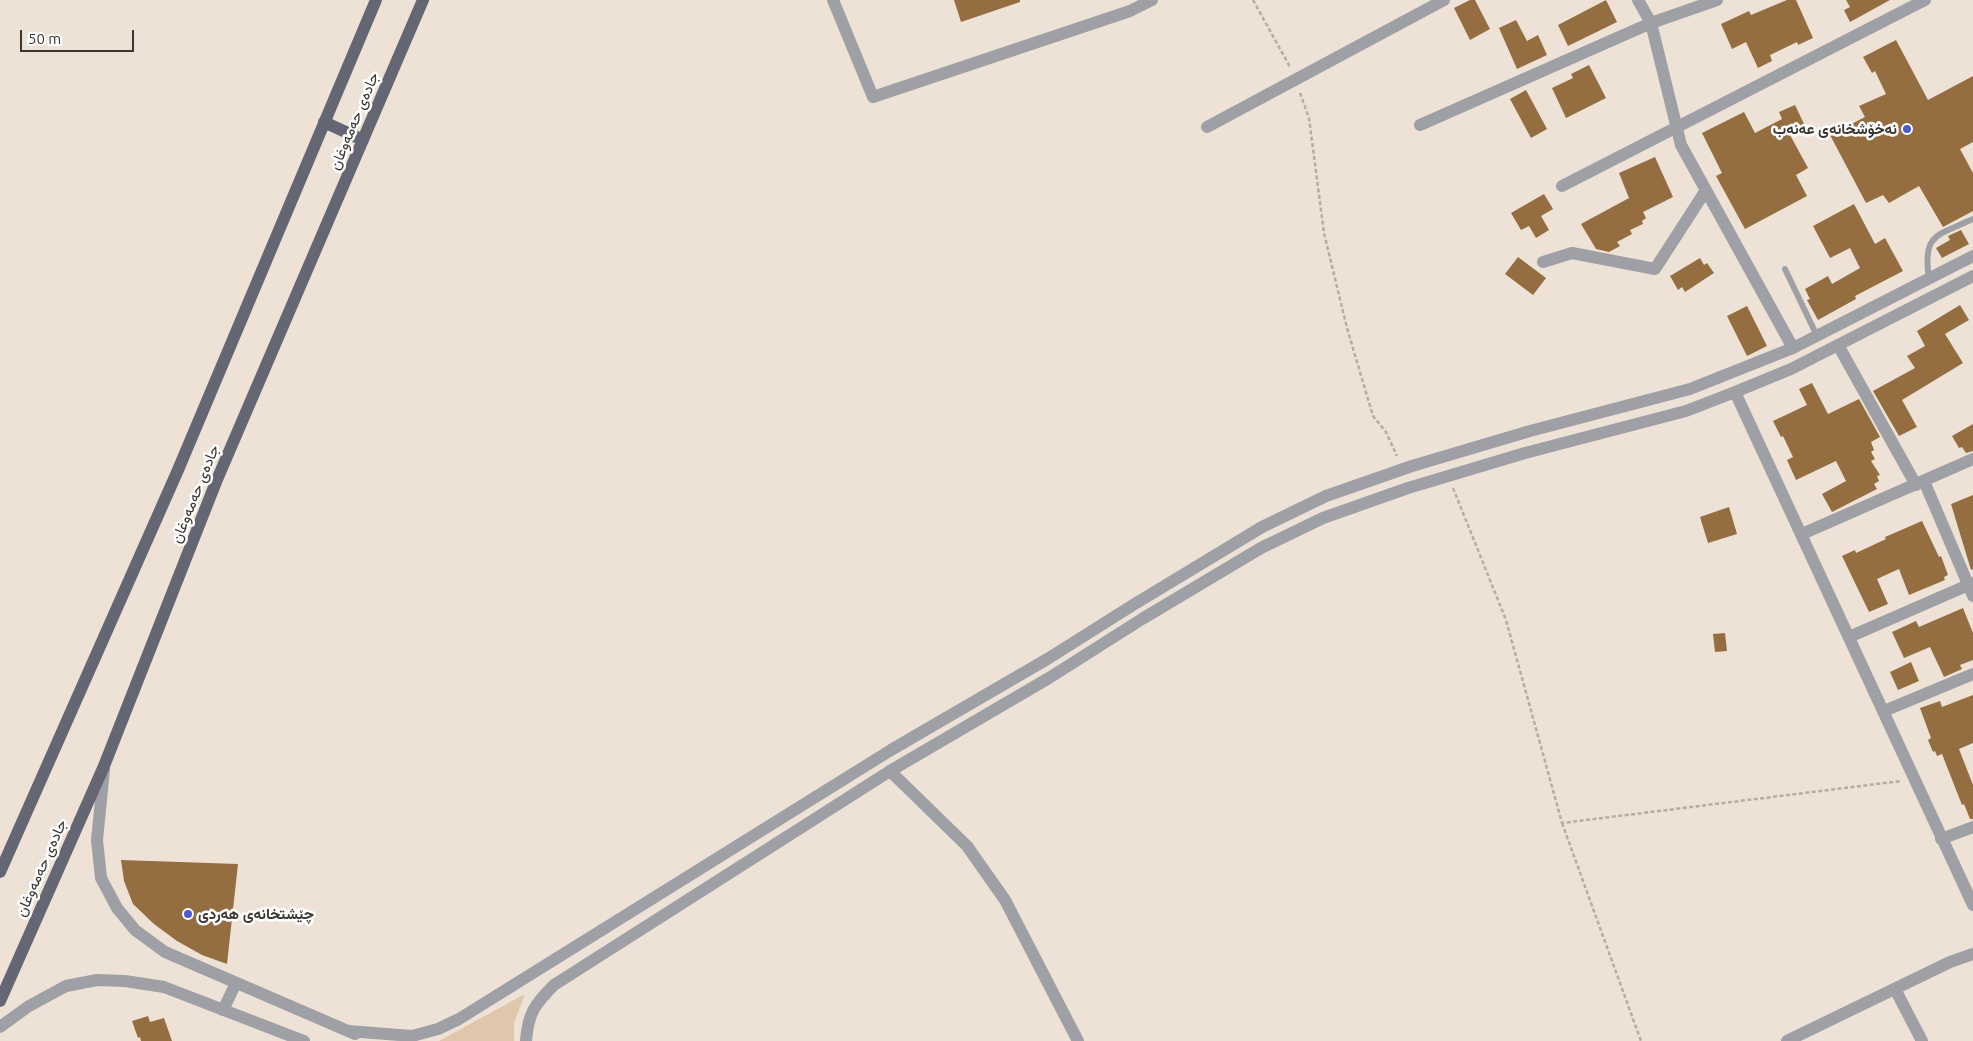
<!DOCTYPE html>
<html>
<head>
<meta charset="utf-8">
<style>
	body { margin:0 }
	#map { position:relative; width:1973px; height:1041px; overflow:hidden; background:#eee2d6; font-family:Ubuntu,sans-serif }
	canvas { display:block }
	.scale { position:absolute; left:20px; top:30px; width:114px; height:22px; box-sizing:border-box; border:2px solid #3a3631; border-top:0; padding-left:6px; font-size:15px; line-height:18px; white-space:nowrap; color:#3a3631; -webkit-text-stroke:4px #fff; paint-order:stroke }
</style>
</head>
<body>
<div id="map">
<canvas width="1973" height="1041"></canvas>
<div class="scale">50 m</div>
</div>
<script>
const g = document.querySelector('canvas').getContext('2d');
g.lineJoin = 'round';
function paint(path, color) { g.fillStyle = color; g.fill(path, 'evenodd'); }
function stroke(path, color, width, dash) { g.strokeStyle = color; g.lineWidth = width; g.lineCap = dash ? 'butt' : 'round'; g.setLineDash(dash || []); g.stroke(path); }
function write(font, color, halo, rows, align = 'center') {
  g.font = font + ' Ubuntu,Vazirmatn,sans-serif'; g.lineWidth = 5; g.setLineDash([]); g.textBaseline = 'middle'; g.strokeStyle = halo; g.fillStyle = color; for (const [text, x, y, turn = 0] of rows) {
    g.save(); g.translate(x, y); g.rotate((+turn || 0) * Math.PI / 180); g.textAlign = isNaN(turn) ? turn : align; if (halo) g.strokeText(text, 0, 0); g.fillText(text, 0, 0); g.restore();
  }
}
paint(new Path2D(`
	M525 994 514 1023V1041H439Z`), '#e0c6aa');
paint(new Path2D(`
	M954 0H1020V2L961 22Z
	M1470 0H1475L1490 29 1470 40 1454 8Z
	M1606 0 1617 22 1568 46 1558 25Z
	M1787 0H1796L1813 38 1798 45 1797 42 1770 55 1772 61 1758 68 1746 42 1732 49 1721 24 1749 11 1751 15Z
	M1846 0H1890L1850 22 1844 10 1850 7Z
	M1516 20 1527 41 1538 35 1547 55 1517 69 1499 28Z
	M1896 40 1928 100 1973 76V142L1960 149 1973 173V211L1943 227 1919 186 1889 203 1883 195 1866 203 1830 135 1865 117 1859 106 1886 94 1875 71 1872 73 1863 57Z
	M1589 65 1606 98 1566 118 1552 88 1573 78 1571 74Z
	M1526 90 1547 129 1531 138 1510 99Z
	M1795 105 1806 128 1790 135 1808 168 1796 175 1807 196 1745 229 1716 176 1722 173 1702 133 1744 112 1755 133 1782 119 1779 112Z
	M1655 157 1673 197 1643 212 1646 218 1642 221 1643 224 1630 230 1632 234 1617 242 1620 246 1609 252 1596 249 1581 224 1629 198 1619 173Z
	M1544 194 1553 209 1541 216 1549 230 1536 238 1529 226 1521 230 1511 213Z
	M1854 204 1875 244 1885 238 1903 271 1855 296 1856 299 1818 320 1807 300 1810 299 1805 289 1828 276 1832 284 1860 268 1850 248 1830 258 1813 226Z
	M1961 230 1969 244 1942 258 1936 248 1950 240 1948 236Z
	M1518 257 1546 278 1533 295 1505 274Z
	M1700 258 1704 265 1707 263 1714 273 1685 292 1682 287 1678 290 1670 276Z
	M1960 305 1969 320 1945 334 1963 363 1902 400 1917 427 1899 436 1873 391 1915 368 1907 356 1925 346 1917 331Z
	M1747 306 1767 346 1747 356 1727 316Z
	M1812 383 1828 414 1859 399 1880 437 1871 442 1874 450 1871 452 1875 459 1871 461 1880 475 1877 476 1879 481 1874 484 1877 489 1832 512 1822 494 1846 481 1836 461 1796 480 1787 460 1793 457 1783 436 1781 437 1773 421 1807 405 1799 389Z
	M1973 424V451L1966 453 1962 447 1959 448 1952 436Z
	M1973 495V569L1971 570 1951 504Z
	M1729 507 1737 534 1708 543 1700 517Z
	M1922 521 1939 557 1941 556 1948 575 1944 577 1945 580 1909 595 1899 569 1877 579 1888 604 1869 612 1842 556 1855 550 1856 553 1886 539 1885 537Z
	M1963 608 1973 633V660L1960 665 1962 669 1944 677 1930 647 1904 658 1892 632 1916 621 1919 627Z
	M1725 633 1727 651 1715 652 1713 634Z
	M1911 662 1919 681 1898 690 1890 672Z
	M1973 695V743L1959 749 1973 785V819H1970L1964 804 1962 805 1942 754 1937 756 1935 751 1933 752 1928 740 1931 738 1920 708 1940 701 1942 707Z
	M121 860 238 864 227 964 202 955 177 941 154 924 133 904 124 881Z
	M148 1016 150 1022 164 1018 172 1041H141L140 1037 138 1038 132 1021Z`), '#946e40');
stroke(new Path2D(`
	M1253 0 1290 67
	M1300 93 1309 118 1324 233 1347 328 1373 416 1386 432 1397 456
	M1453 488 1506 620 1562 823 1901 781
	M1562 823 1641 1041`), '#b6aca2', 2.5, [4, 2.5]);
stroke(new Path2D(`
	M1785 269 1817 336
	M1929 279C1922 233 1937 236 1973 219`), '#9ea0a6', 6);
stroke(new Path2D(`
	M833 0 873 97 1130 11 1152 0
	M1638 0 1651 23 1681 145 1793 348
	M1420 125 1651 23 1717 0
	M1207 127 1444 0
	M1562 186 1925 0
	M1543 262 1572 253 1655 269 1706 190
	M1838 345 1916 485
	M1735 392 1973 905
	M1924 481 1973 596
	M1802 534 1973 459
	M1849 637 1973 583
	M1884 711 1973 674
	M890 771 967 846 1005 900 1078 1041
	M1941 839 1973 827
	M1895 989 1922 1041
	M1787 1041 1950 962 1973 954`), '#9ea0a6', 12);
stroke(new Path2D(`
	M104 770 97 840 101 878 117 908 135 930 165 952 355 1034
	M223 1010 236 983
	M0 1027 29 1006 66 986 97 980 125 981 164 987 304 1041
	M348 1031 412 1036 438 1029 459 1019 891 750 1049 658 1133 605 1262 527 1326 496 1412 466 1530 431 1690 389 1793 348 1973 256
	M526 1041C528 1013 535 1004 554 985L890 771 1049 678 1142 619 1261 548 1323 518 1408 488 1525 453 1686 411 1735 392 1791 369 1973 276`), '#9ea0a6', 12);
stroke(new Path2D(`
	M324 122 363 140
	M0 872 178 470 376 0
	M0 1001 104 766 216 482 423 0`), '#646773', 12);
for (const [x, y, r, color] of [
	[1907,129,5,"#4d5bd0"],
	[188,914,5,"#4d5bd0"]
]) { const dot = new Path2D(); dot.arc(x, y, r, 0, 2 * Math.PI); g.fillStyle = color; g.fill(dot); stroke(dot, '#fff', 2); }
write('15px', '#3a3631', '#fff', [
	["جادەی حەمەوغان",354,121,-67],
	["جادەی حەمەوغان",195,494,-68],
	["جادەی حەمەوغان",41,868,-66]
]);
write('bold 15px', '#3a3631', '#fff', [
	["نەخۆشخانەی عەنەب",1897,129],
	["چێشتخانەی هەردی",198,914,"left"]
], 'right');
</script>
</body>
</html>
